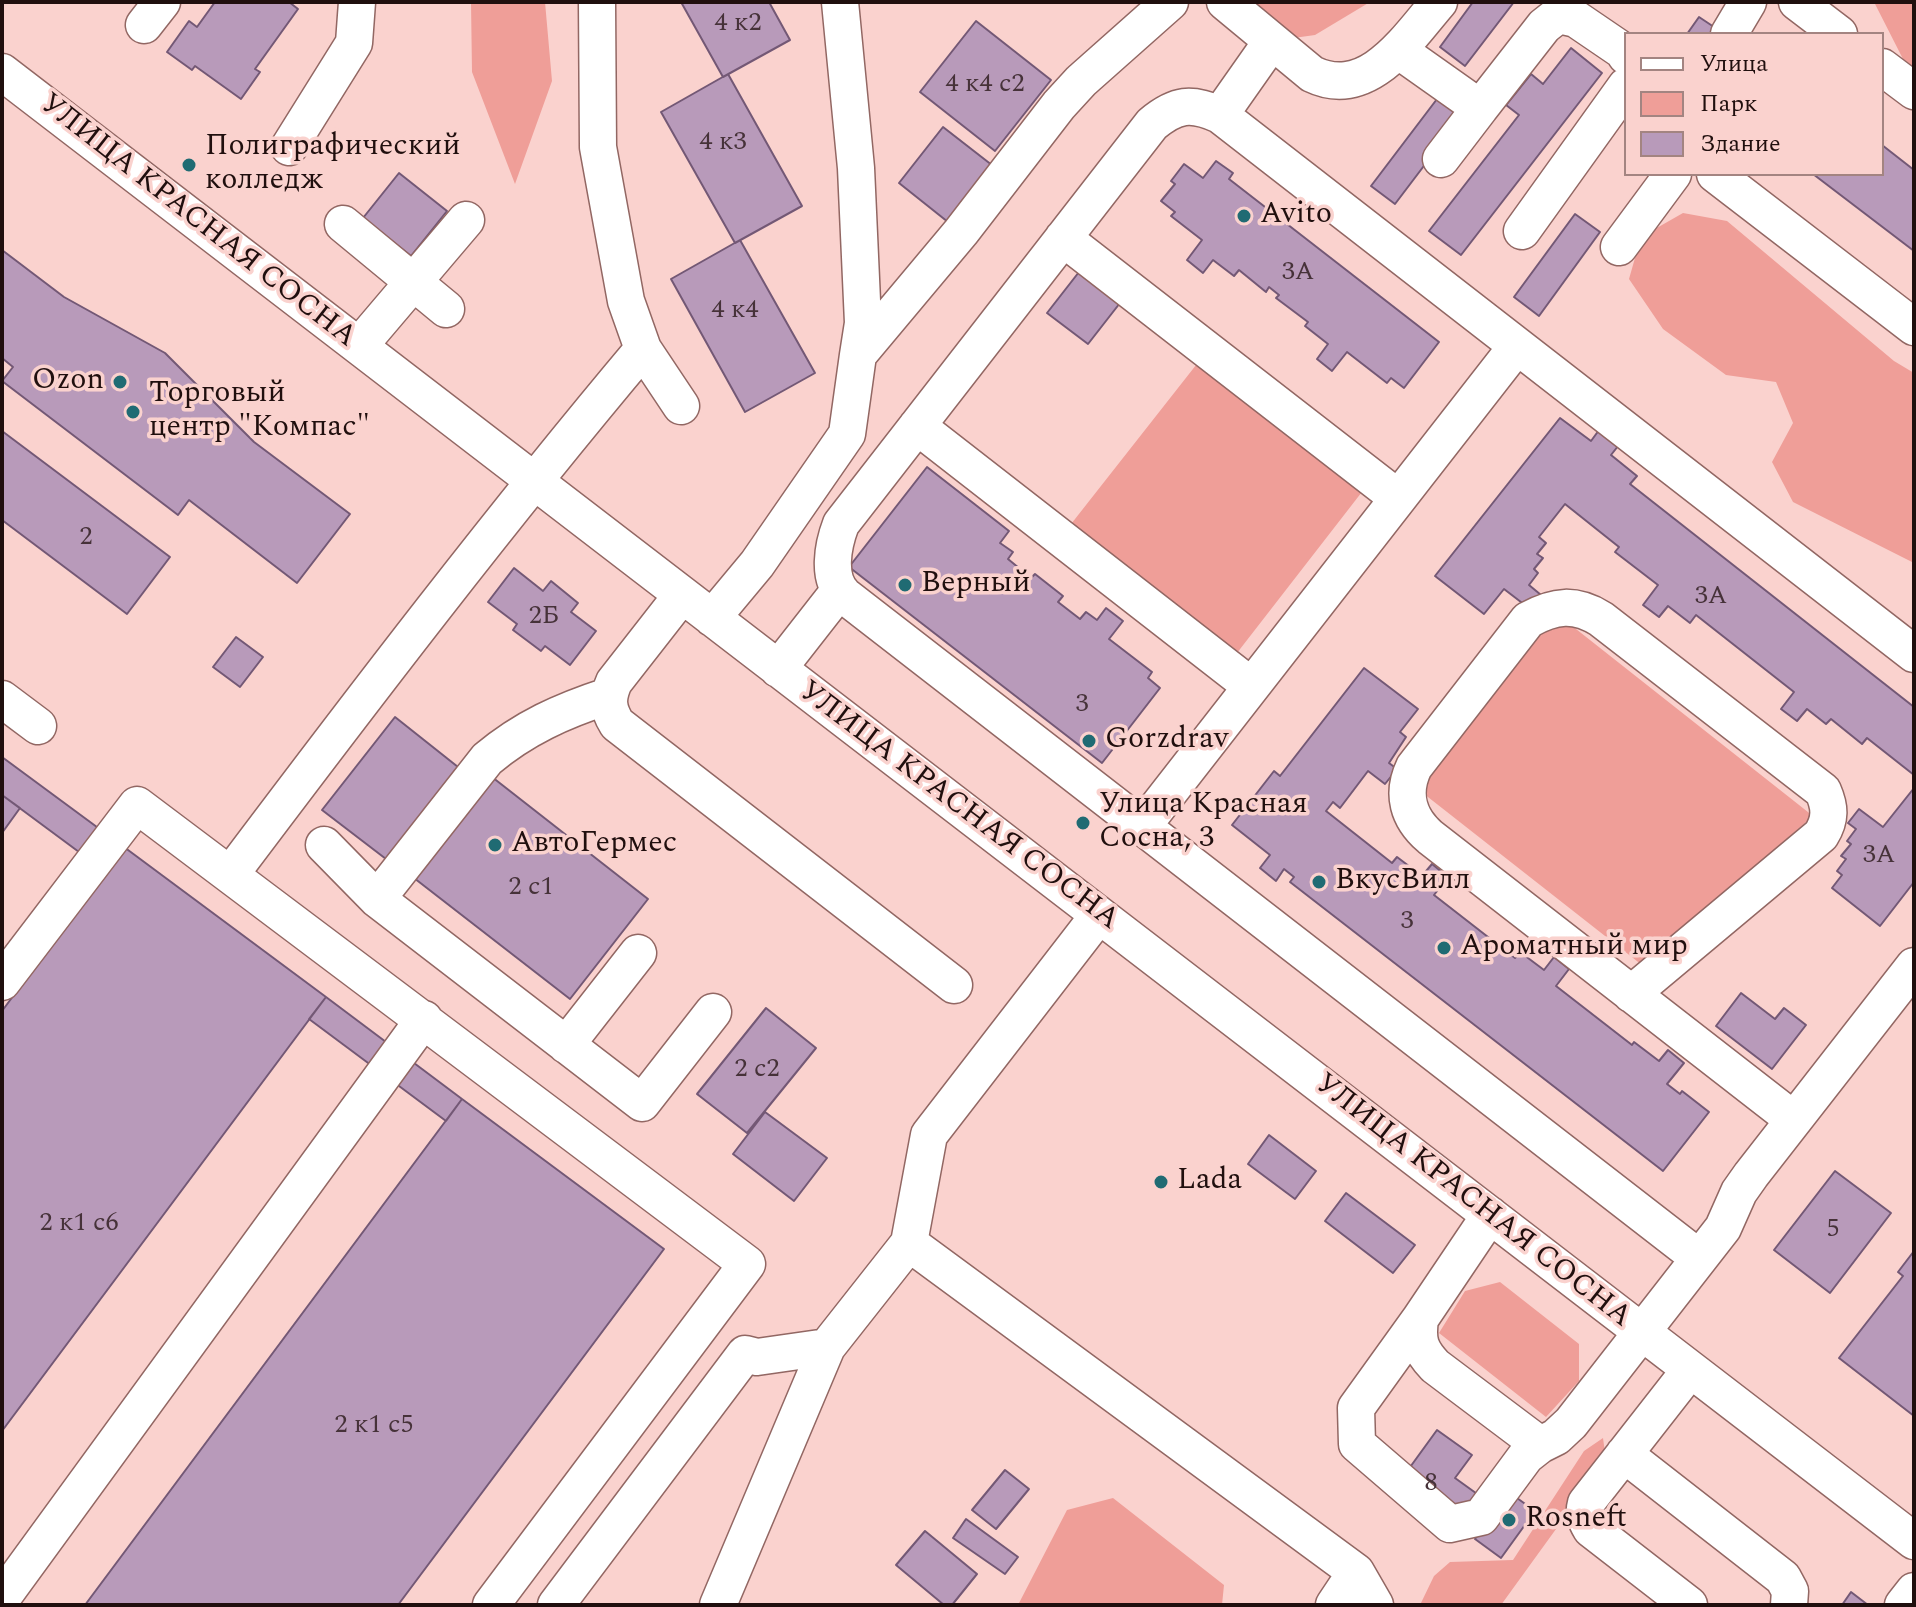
<!DOCTYPE html>
<html>
<head>
<meta charset="utf-8">
<style>
	body { margin:0 }
	#map { position:relative; width:1916px; height:1607px; overflow:hidden; background:#fad2ce; font-family:Spectral,serif }
	canvas { display:block }
	.frame { position:absolute; inset:0; border:4px solid #200f0e; pointer-events:none }
	.legend { position:absolute; left:1624px; top:32px; width:260px; height:144px; box-sizing:border-box; background:#fad2ce; border:2px solid #a38481; margin:0; padding:10px 14px; list-style:none; font-size:24px; color:#200f0e }
	.legend li { display:flex; align-items:center; gap:16px; height:40px }
	.legend b { width:40px; border:2px solid #a38481 }
</style>
</head>
<body>
<div id="map">
<canvas width="1916" height="1607"></canvas>
<div class="frame"></div>
<ul class="legend">
<li><b style="height:10px;background:#fff"></b>Улица</li>
<li><b style="height:22px;background:#ef9e98"></b>Парк</li>
<li><b style="height:22px;background:#b89aba"></b>Здание</li>
</ul>
</div>
<script>
const g = document.querySelector('canvas').getContext('2d');
g.lineJoin = 'round';
function paint(path, color) { g.fillStyle = color; g.fill(path, 'evenodd'); }
function stroke(path, color, width, dash) { g.strokeStyle = color; g.lineWidth = width; g.lineCap = dash ? 'butt' : 'round'; g.setLineDash(dash || []); g.stroke(path); }
function write(font, color, halo, rows, align = 'center') {
  g.font = font + ' Spectral,serif'; g.lineWidth = 7; g.setLineDash([]); g.textBaseline = 'middle'; g.strokeStyle = halo; g.fillStyle = color; for (const [text, x, y, turn = 0] of rows) {
    g.save(); g.translate(x, y); g.rotate((+turn || 0) * Math.PI / 180); g.textAlign = isNaN(turn) ? turn : align; if (halo) g.strokeText(text, 0, 0); g.fillText(text, 0, 0); g.restore();
  }
}
paint(new Path2D(`
	M471 2H545L552 81 515 184 472 72Z
	M1248 2H1370L1315 35 1272 41Z
	M1874 2H1914V67L1903 59Z
	M1683 213 1727 221 1894 361 1914 373V563L1793 502 1772 462 1793 423 1776 382 1726 375 1663 329 1629 279 1641 237Z
	M1200 360 1365 488 1230 662 1064 533Z
	M1557 614 1813 816 1642 965 1419 790Z
	M1500 1282 1579 1344V1381L1546 1417 1439 1333 1465 1291Z
	M1603 1438 1606 1460 1501 1605H1420L1434 1576 1450 1562 1513 1560 1584 1451Z
	M1113 1498 1224 1585 1222 1605H1018L1067 1510Z`), '#ef9e98');
const building = new Path2D(`
	M215 2H289L298 9 255 69 260 72 241 99 195 66 192 70 167 52 189 21 197 27Z
	M681 2H769L790 40 723 77Z
	M1473 2H1514L1465 66 1440 47Z
	M1699 17 1717 29 1714 34H1687Z
	M976 21 1051 80 995 151 920 92Z
	M1571 48 1602 73 1461 255 1429 231 1519 115 1506 105 1531 74 1543 84Z
	M728 74 802 206 735 243 661 112Z
	M1437 99 1461 117 1395 204 1371 186Z
	M943 127 997 169 953 226 899 183Z
	M1882 145 1914 170V251L1813 174H1882Z
	M1216 161 1233 173 1229 179 1439 342 1404 388 1391 378 1387 383 1347 352 1332 371 1317 359 1328 344 1305 326 1308 322 1276 298 1279 295 1269 287 1266 292 1239 270 1234 276 1213 260 1203 273 1187 260 1202 240 1171 216 1175 212 1161 201 1175 184 1171 181 1184 164 1203 178Z
	M399 173 447 211 411 256 363 218Z
	M1575 214 1600 232 1539 316 1514 297Z
	M740 240 815 373 745 412 671 279Z
	M2 250 64 297 165 353 254 442 350 514 297 583 189 500 178 515 2 381 13 367 2 358Z
	M1086 263 1127 294 1088 344 1047 313Z
	M1560 418 1591 441 1602 426 1622 441 1611 455 1637 476 1630 484 1914 707V775L1867 738 1862 744 1831 719 1826 724 1807 709 1797 721 1781 709 1794 692 1696 615 1690 623 1668 606 1659 617 1643 605 1658 585 1615 552 1619 547 1565 504 1539 537 1546 543 1537 554 1543 558 1534 569 1538 573 1529 585 1541 595 1530 609 1504 589 1484 614 1435 576Z
	M2 431 170 557 127 614 2 520Z
	M927 467 1009 531 1000 543 1013 552 1008 559 1031 578 1035 574 1063 596 1058 602 1080 619 1086 612 1097 620 1106 608 1123 621 1109 639 1152 672 1148 678 1160 688 1102 763 849 567Z
	M514 568 543 591 551 581 578 603 571 612 596 631 570 665 545 646 541 651 513 630 517 624 488 602Z
	M236 637 263 657 240 687 213 667Z
	M1364 668 1418 709 1400 732 1406 737 1389 763 1397 769 1385 784 1368 771 1340 808 1333 802 1326 811 1392 863 1397 857 1422 876 1432 864 1448 877 1434 895 1515 958 1520 952 1544 970 1554 957 1569 969 1556 986 1632 1045 1634 1042 1659 1061 1668 1050 1684 1063 1667 1084 1680 1094 1682 1091 1709 1112 1663 1171 1290 882 1294 877 1284 869 1276 881 1260 868 1270 855 1232 825 1274 771 1280 776Z
	M395 717 458 767 386 859 322 810Z
	M2 757 124 847 106 872 2 795Z
	M492 777 648 899 570 999 414 878Z
	M1914 788V882L1880 926 1832 888 1842 875 1837 871 1846 859 1841 856 1851 844 1847 841 1856 829 1848 823 1859 809 1883 827Z
	M2 795 20 808 2 833Z
	M124 847 326 997 2 1431V1011Z
	M1741 993 1775 1019 1784 1008 1806 1025 1772 1069 1716 1026Z
	M326 997 462 1099 446 1121 309 1019Z
	M766 1008 816 1048 747 1133 697 1094Z
	M462 1099 664 1249 398 1605H85Z
	M765 1112 827 1158 794 1201 733 1154Z
	M1269 1135 1316 1171 1295 1199 1248 1164Z
	M1835 1171 1891 1213 1830 1293 1774 1250Z
	M1346 1193 1415 1245 1393 1273 1325 1221Z
	M1914 1251V1416L1839 1358 1903 1276 1898 1272Z
	M1437 1430 1472 1455 1455 1478 1498 1509 1483 1529 1392 1492Z
	M1005 1470 1029 1489 996 1529 972 1510Z
	M1510 1493 1535 1511 1501 1558 1475 1539Z
	M966 1519 1018 1557 1005 1574 953 1538Z
	M925 1531 977 1574 952 1605H944L896 1565Z
	M1851 1592 1868 1605H1842Z`);
paint(building, '#b89aba');
stroke(building, '#735875', 2);
const minor = new Path2D(`
	M597 2 598 147 626 301 643 349 681 406
	M840 2 856 168 863 323 858 355
	M1225 2 1312 74C1368 101 1407 39 1439 2
	M1797 2 1839 34
	M144 25 162 2
	M1729 34 1748 2
	M1398 50 1480 108 1544 26 1558 15 1576 19 1623 51 1626 56
	M1882 67 1914 91
	M2 72 1914 1541
	M1220 115 1272 41
	M289 147 354 43 357 2
	M1441 159 1480 108
	M1715 174 1914 327
	M343 224 446 309
	M1522 231 1626 86
	M1063 238 1398 498
	M1619 247 1673 174
	M359 346 466 220
	M917 426 1251 686
	M682 595 614 682C607 698 607 708 617 724L954 985
	M712 618 757 564 847 434 858 355 961 232 1059 105 1081 81 1170 2
	M778 669 839 591
	M2 699 38 726
	M1142 827 1517 346
	M324 845 377 899 642 1103 713 1012
	M230 875C364 697 500 519 643 349
	M377 899 487 759C524 728 562 711 608 696
	M1099 915 929 1135 909 1243 1356 1572 1375 1605
	M2 982 137 805 747 1264 491 1605
	M1631 994 1821 835C1831 819 1830 807 1823 791L1601 619C1575 603 1555 605 1528 620L1414 767C1401 794 1408 818 1430 837L1794 1120
	M566 1045 638 953
	M1490 1215 1420 1319C1417 1341 1420 1350 1435 1366L1540 1445 1556 1437 1571 1423 1723 1228 1739 1192 1751 1175 1914 966
	M1699 1258 845 596C826 579 833 545 841 524L1152 124C1176 104 1191 102 1220 115L1914 654
	M1420 1319 1356 1408 1357 1444 1450 1524 1481 1517 1526 1456 1540 1445
	M1624 1454 1783 1578 1790 1591 1789 1605
	M2 1598 424 1019
	M556 1605 745 1354 757 1357 827 1347
	M718 1605 827 1347 909 1243
	M1334 1605 1356 1572
	M1689 1605 1591 1529C1585 1519 1583 1514 1586 1503L1690 1370
	M1903 1605 1914 1591`);
stroke(minor, '#926763', 39);
stroke(minor, '#fff', 36);
for (const [x, y, r, color] of [
	[189,165,8,"#206b73"],
	[1244,216,8,"#206b73"],
	[120,382,8,"#206b73"],
	[133,412,8,"#206b73"],
	[905,585,8,"#206b73"],
	[1089,741,8,"#206b73"],
	[1083,823,8,"#206b73"],
	[495,845,8,"#206b73"],
	[1319,882,8,"#206b73"],
	[1444,948,8,"#206b73"],
	[1161,1182,8,"#206b73"],
	[1509,1520,8,"#206b73"]
]) { const dot = new Path2D(); dot.arc(x, y, r, 0, 2 * Math.PI); g.fillStyle = color; g.fill(dot); stroke(dot, '#fad2ce', 3); }
write('26px', '#463239', null, [
	["4 к2",738,25],
	["4 к4 с2",985,86],
	["4 к3",723,144],
	["3А",1298,274],
	["4 к4",735,312],
	["2",86,539],
	["3А",1711,598],
	["2Б",544,618],
	["3",1082,706],
	["3А",1879,857],
	["2 с1",531,889],
	["3",1407,923],
	["2 с2",757,1071],
	["2 к1 с6",79,1225],
	["5",1833,1231],
	["2 к1 с5",374,1427],
	["8",1431,1485]
]);
write('30px', '#200f0e', '#fad2ce', [
	["Полиграфический",205,148],
	["колледж",205,182],
	["Avito",1260,216],
	["Ozon",104,382,"right"],
	["Торговый",149,395],
	["центр \"Компас\"",149,429],
	["Верный",921,585],
	["Gorzdrav",1105,741],
	["Улица Красная",1099,806],
	["Сосна, 3",1099,840],
	["АвтоГермес",511,845],
	["ВкусВилл",1335,882],
	["Ароматный мир",1460,948],
	["Lada",1177,1182],
	["Rosneft",1525,1520]
], 'left');
write('30px', '#200f0e', '#fad2ce', [
	["УЛИЦА КРАСНАЯ СОСНА",197,222,38],
	["УЛИЦА КРАСНАЯ СОСНА",958,807,37],
	["УЛИЦА КРАСНАЯ СОСНА",1472,1202,38]
]);
</script>
</body>
</html>
